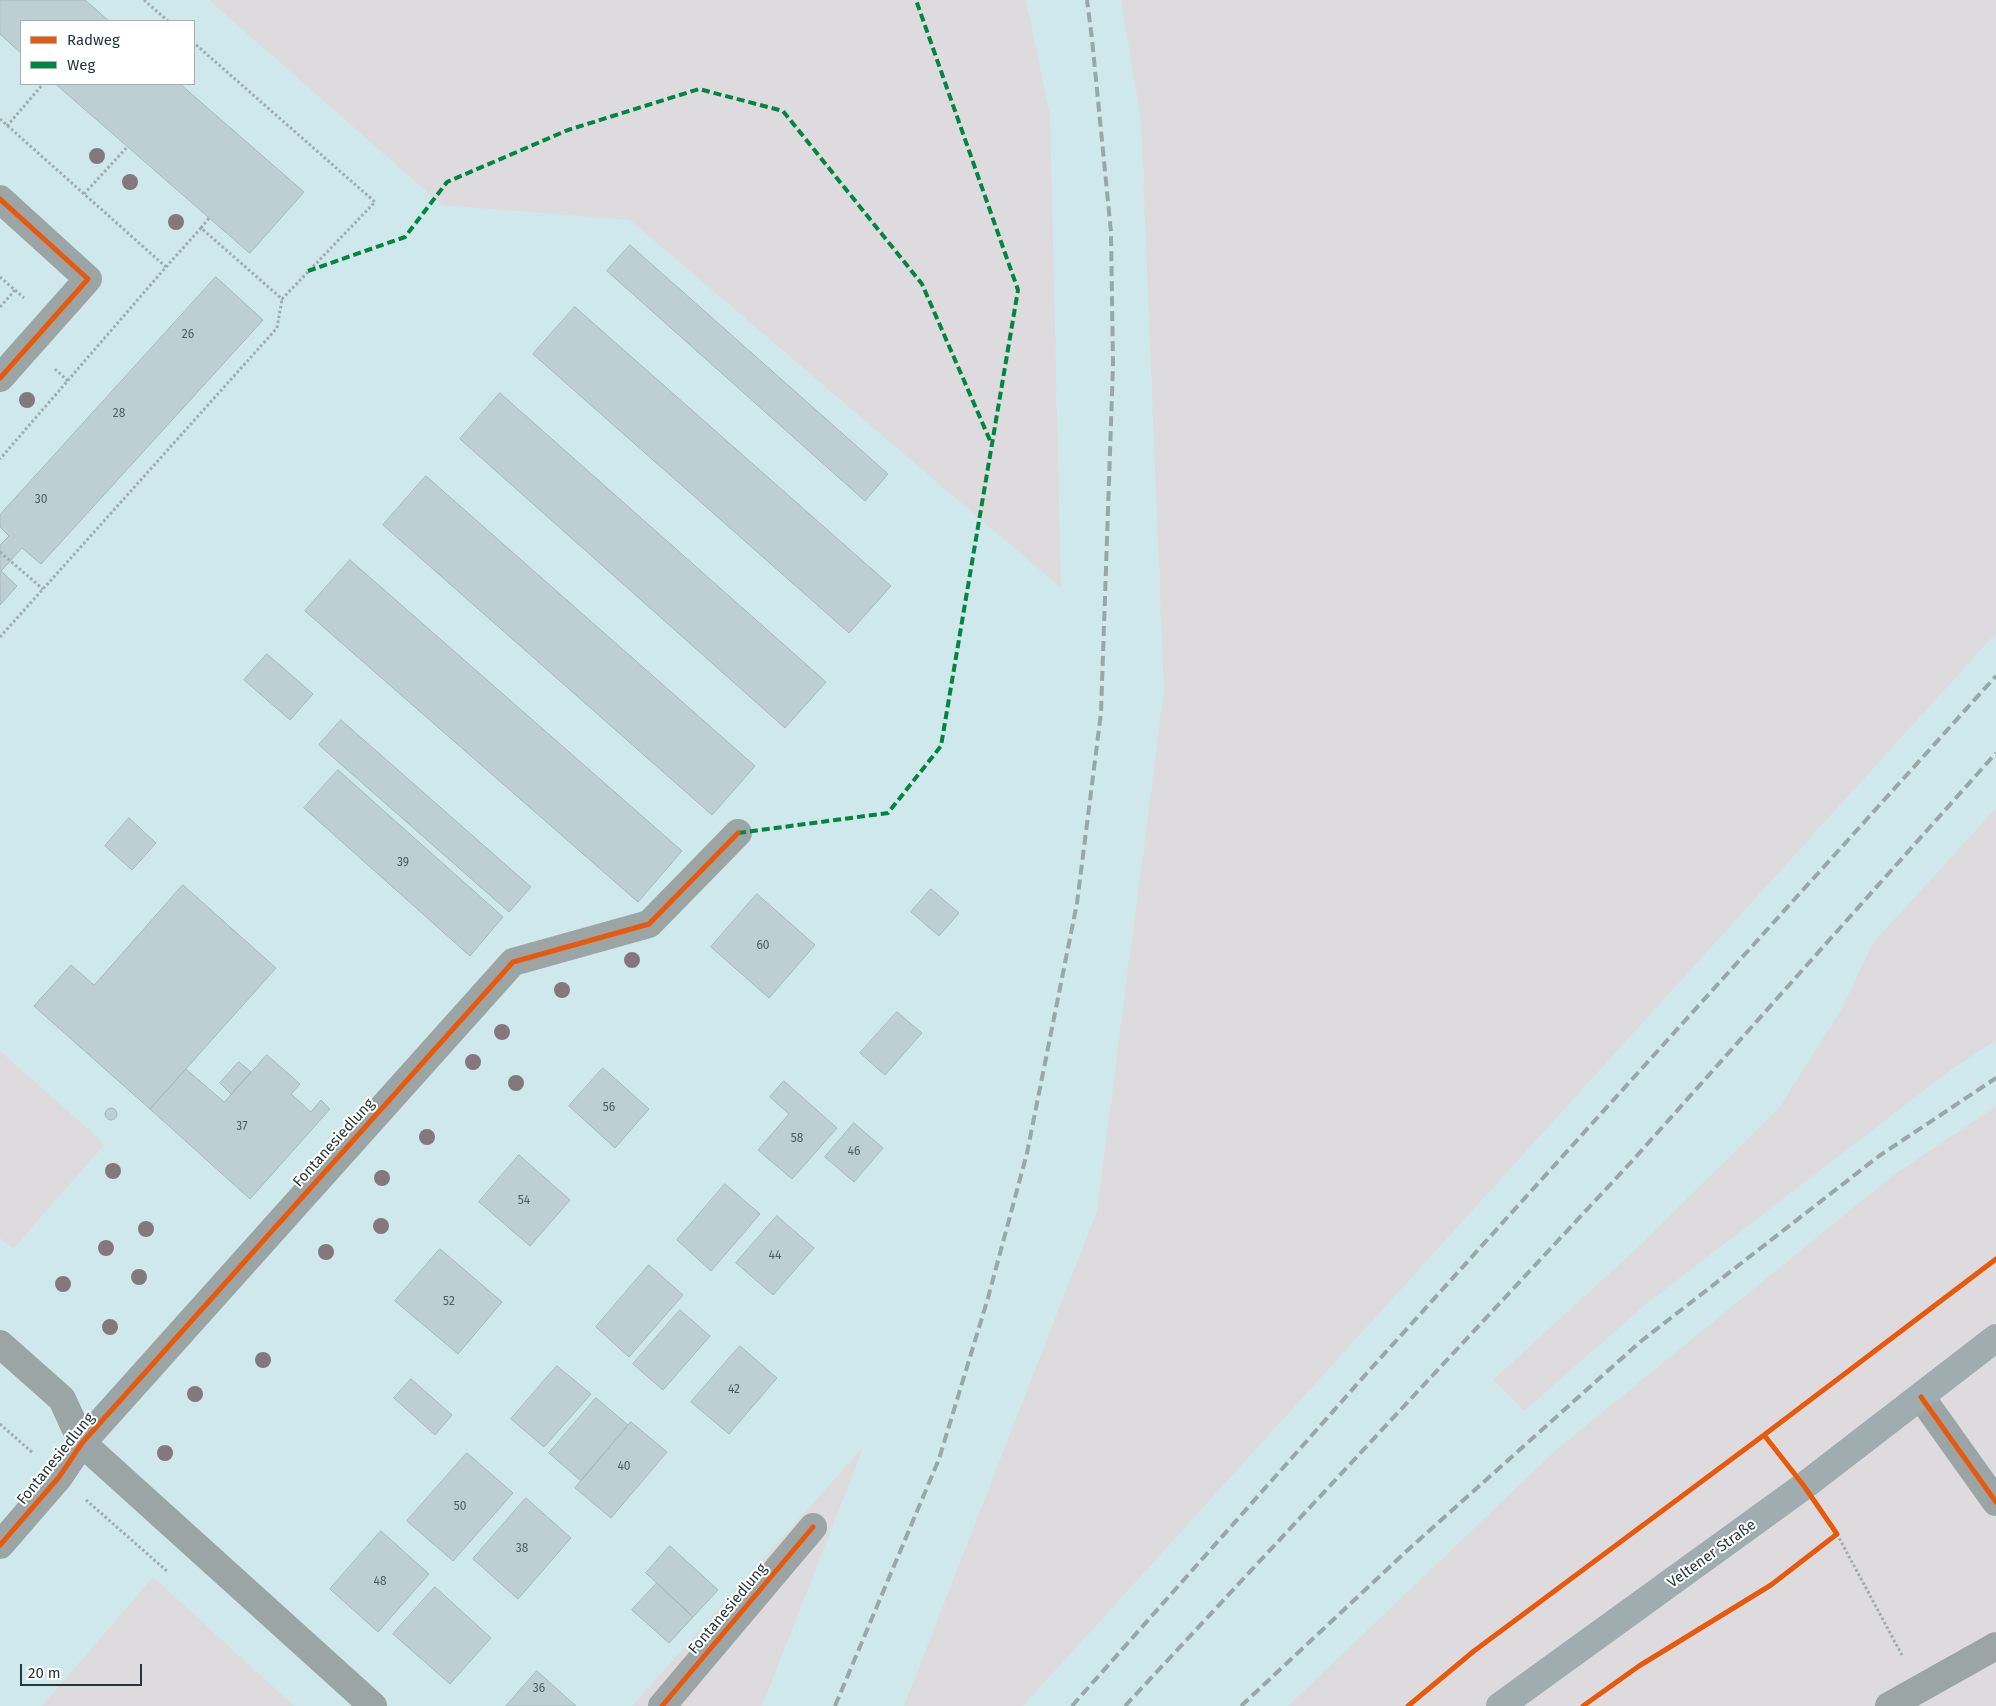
<!DOCTYPE html>
<html>
<head>
<meta charset="utf-8">
<style>
	body { margin:0 }
	#map { position:relative; width:1996px; height:1706px; overflow:hidden; background:#cfe8eb; font-family:"Fira Sans",sans-serif }
	canvas { display:block }
	.legend { position:absolute; left:20px; top:20px; width:175px; height:65px; box-sizing:border-box; background:#fff; border:1px solid #a7afb0; margin:0; padding:6px 9px; list-style:none; font-size:15px; color:#24373a }
	.legend li { display:flex; align-items:center; gap:10px; height:25px }
	.legend b { width:25px; border:1px solid #a7afb0 }
	.scale { position:absolute; left:20px; top:1664px; width:122px; height:22px; box-sizing:border-box; border:2px solid #24373a; border-top:0; padding-left:6px; font-size:15px; line-height:18px; white-space:nowrap; color:#24373a; -webkit-text-stroke:4px #fff; paint-order:stroke }
</style>
</head>
<body>
<div id="map">
<canvas width="1996" height="1706"></canvas>
<ul class="legend">
<li><b style="height:6px;background:#e8590c"></b>Radweg</li>
<li><b style="height:6px;background:#00873e"></b>Weg</li>
</ul>
<div class="scale">20 m</div>
</div>
<script>
const g = document.querySelector('canvas').getContext('2d');
g.lineJoin = 'round';
function paint(path, color) { g.fillStyle = color; g.fill(path, 'evenodd'); }
function stroke(path, color, width, dash) { g.strokeStyle = color; g.lineWidth = width; g.lineCap = dash ? 'butt' : 'round'; g.setLineDash(dash || []); g.stroke(path); }
function write(font, color, halo, rows, align = 'center') {
  g.font = font + ' "Fira Sans",sans-serif'; g.lineWidth = 4; g.setLineDash([]); g.textBaseline = 'middle'; g.strokeStyle = halo; g.fillStyle = color; for (const [text, x, y, turn = 0] of rows) {
    g.save(); g.translate(x, y); g.rotate((+turn || 0) * Math.PI / 180); g.textAlign = isNaN(turn) ? turn : align; if (halo) g.strokeText(text, 0, 0); g.fillText(text, 0, 0); g.restore();
  }
}
paint(new Path2D(`
	M209 0H1026L1050 116 1061 588 630 220 442 205Z
	M1121 0H1996V633L1023 1706H904L1097 1211 1164 691 1141 120Z
	M1996 808V1040L1952 1069 1646 1304 1524 1411 1493 1380 1637 1248 1779 1108 1841 1010 1873 943Z
	M0 1051 105 1144 13 1249 0 1238Z
	M1996 1106V1706H1288L1556 1450 1891 1177Z
	M864 1446 762 1706H632Z
	M153 1577 294 1706H42Z`), '#dddbde');
const building = new Path2D(`
	M0 0H85L109 21H21V53L0 34Z
	M56 84H180L304 192 250 253Z
	M630 245 888 474 865 501 607 271Z
	M216 277 263 320 41 564 22 548 1 571 17 586 0 605V545L9 536 0 527V515Z
	M575 307 891 586 849 633 533 354Z
	M500 393 826 682 785 728 460 439Z
	M426 476 755 766 712 815 383 525Z
	M350 560 682 851 638 902 305 611Z
	M267 654 313 694 290 720 244 680Z
	M341 720 531 887 509 912 319 745Z
	M338 770 503 917 470 956 304 808Z
	M129 818 156 843 132 870 105 846Z
	M183 885 276 968 150 1109 34 1006 71 965 94 985Z
	M931 889 959 913 939 936 911 912Z
	M757 894 815 945 769 998 711 947Z
	M897 1012 922 1033 885 1075 860 1053Z
	M267 1055 300 1084 291 1094 311 1112 321 1100 330 1109 250 1199 150 1109 186 1069 224 1102Z
	M239 1062 251 1072 231 1094 220 1083Z
	M603 1068 649 1109 615 1148 569 1106Z
	M784 1081 837 1128 792 1179 758 1150 789 1114 770 1097Z
	M105 1114a6 6 0 1 1 12 0a6 6 0 1 1-12 0Z
	M854 1123 883 1148 854 1182 825 1157Z
	M519 1155 570 1200 530 1246 479 1202Z
	M725 1184 760 1214 711 1271 677 1240Z
	M777 1216 814 1248 773 1295 736 1263Z
	M440 1249 502 1302 458 1354 395 1301Z
	M649 1265 683 1295 629 1357 596 1327Z
	M680 1310 710 1336 663 1390 633 1364Z
	M740 1346 777 1378 729 1434 691 1402Z
	M557 1366 591 1394 544 1447 511 1419Z
	M411 1379 452 1415 435 1435 394 1398Z
	M596 1398 628 1425 581 1481 549 1453Z
	M631 1422 667 1452 611 1518 575 1488Z
	M467 1453 513 1493 453 1561 407 1521Z
	M526 1498 571 1538 518 1599 473 1559Z
	M381 1531 429 1574 378 1632 330 1589Z
	M670 1546 718 1590 693 1617 646 1573Z
	M657 1583 693 1617 669 1643 632 1610Z
	M435 1587 491 1638 450 1684 393 1634Z
	M537 1671 576 1706H506Z`);
paint(building, '#bcd0d3');
stroke(building, '#a5b8bb', 1);
stroke(new Path2D(`
	M144 0 168 21
	M0 119 166 267 0 459
	M7 126 43 84
	M84 194 128 146
	M201 228 209 218
	M166 267 201 228 282 299 375 202 194 43
	M0 277 24 298
	M0 307 15 290
	M55 369 68 381
	M0 552 43 589
	M0 637 277 328 282 299
	M0 1424 33 1453
	M86 1500 168 1572
	M1837 1534 1903 1657`), '#9facaf', 3, [2.5, 2.5]);
stroke(new Path2D(`
	M0 199 88 279 0 378
	M0 1344 62 1399 82 1443 373 1706
	M1921 1397 1996 1502
	M0 1545 59 1477 82 1443 513 962 649 924 738 833
	M662 1706 813 1527
	M1889 1706 1996 1646`), '#9ba5a6', 28);
stroke(new Path2D(`
	M1500 1706 1804 1486 1996 1338`), '#9fadb0', 28);
stroke(new Path2D(`
	M835 1706 939 1459 988 1298 1027 1153 1077 903 1101 713 1113 365 1111 232 1092 39 1087 0
	M1072 1706 1367 1373 1996 676
	M1125 1706 1633 1160 1996 753
	M1241 1706 1411 1547 1640 1342 1879 1156 1996 1078`), '#99a7a9', 4, [10, 5]);
stroke(new Path2D(`
	M308 271 405 237 447 182 568 130 699 89 783 111 922 284 992 445
	M738 833 888 813 941 746 1018 290 916 0`), '#00873e', 4, [8, 4]);
stroke(new Path2D(`
	M0 199 88 279 0 378
	M1921 1397 1996 1502
	M0 1545 59 1477 82 1443 513 962 649 924 738 833
	M662 1706 813 1527
	M1408 1706 1474 1651 1764 1435 1996 1259
	M1583 1706 1639 1666 1771 1585 1837 1534 1804 1486 1764 1435`), '#e8590c', 5);
g.fillStyle = '#85777f';
for (const [x, y] of [
	[97,156],
	[130,182],
	[176,222],
	[27,400],
	[632,960],
	[562,990],
	[502,1032],
	[473,1062],
	[516,1083],
	[427,1137],
	[113,1171],
	[382,1178],
	[381,1226],
	[146,1229],
	[106,1248],
	[326,1252],
	[139,1277],
	[63,1284],
	[110,1327],
	[263,1360],
	[195,1394],
	[165,1453]
]) { g.beginPath(); g.arc(x, y, 8, 0, 2 * Math.PI); g.fill(); }
write('12px', '#4b5e61', null, [
	["26",188,335],
	["28",119,414],
	["30",41,500],
	["39",403,863],
	["60",763,946],
	["56",609,1108],
	["37",242,1127],
	["58",797,1139],
	["46",854,1152],
	["54",524,1201],
	["44",775,1256],
	["52",449,1302],
	["42",734,1390],
	["40",624,1467],
	["50",460,1507],
	["38",522,1549],
	["48",380,1582],
	["36",539,1689]
]);
write('15px', '#24373a', '#fff', [
	["Fontanesiedlung",334,1143,-48],
	["Fontanesiedlung",56,1459,-51],
	["Veltener Straße",1712,1554,-36],
	["Fontanesiedlung",728,1609,-50]
]);
</script>
</body>
</html>
